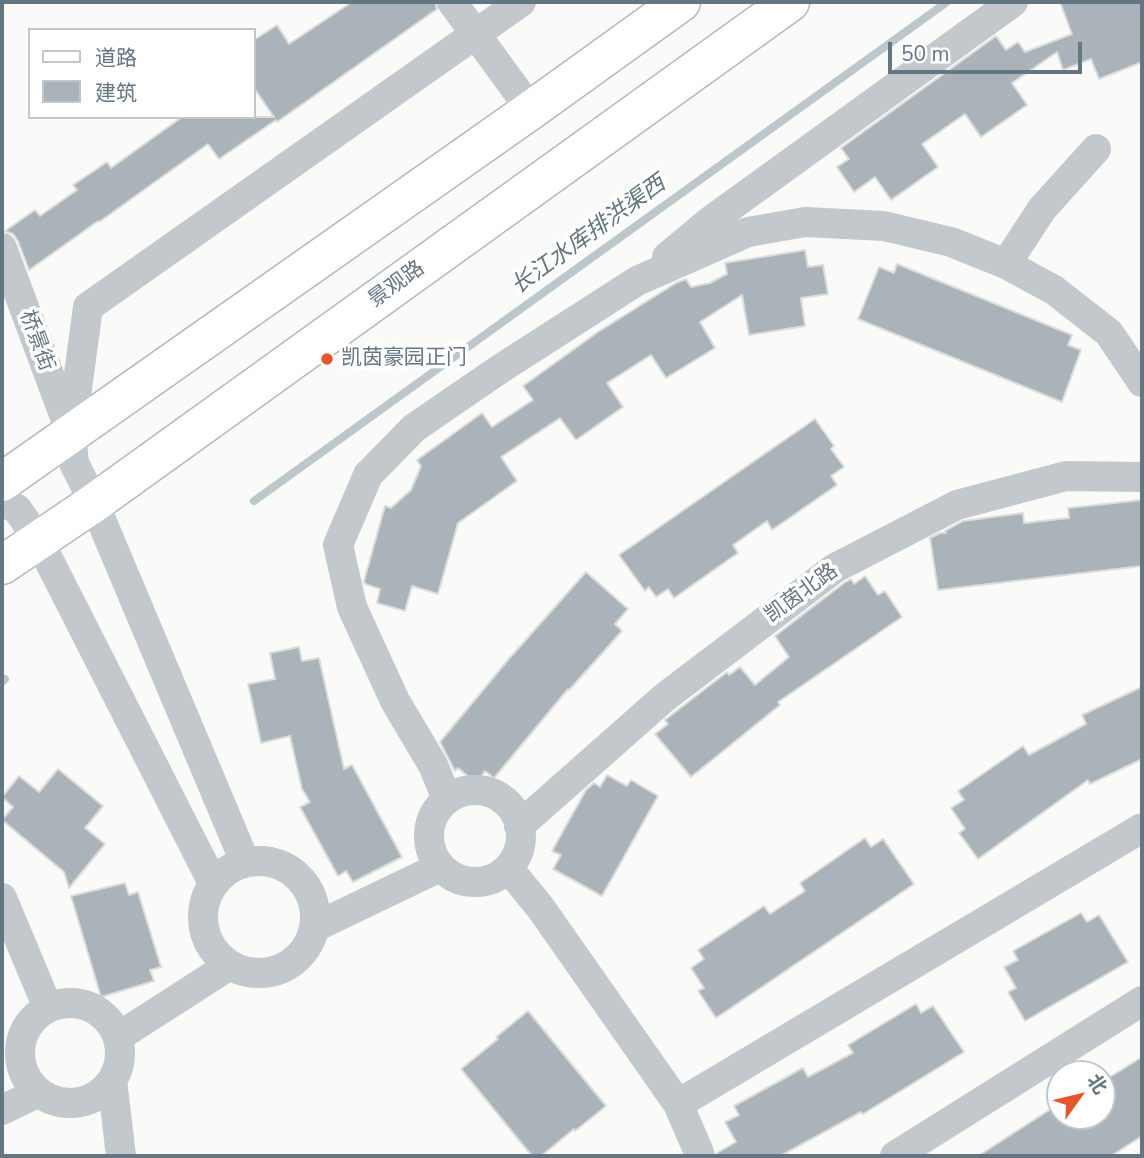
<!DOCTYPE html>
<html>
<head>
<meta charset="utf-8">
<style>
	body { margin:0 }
	#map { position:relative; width:1144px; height:1158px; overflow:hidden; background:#fafaf8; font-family:"Nunito Sans","Noto Sans SC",sans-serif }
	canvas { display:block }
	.frame { position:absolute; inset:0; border:4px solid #657683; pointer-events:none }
	.legend { position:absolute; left:28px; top:28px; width:228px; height:91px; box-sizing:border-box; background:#fff; border:2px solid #c1c8cd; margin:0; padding:9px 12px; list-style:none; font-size:21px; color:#657683 }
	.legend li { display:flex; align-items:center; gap:14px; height:35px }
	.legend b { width:35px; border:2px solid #c1c8cd }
	.north { position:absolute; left:1046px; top:1060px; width:70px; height:70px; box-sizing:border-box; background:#fff; border:2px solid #c1c8cd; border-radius:50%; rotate:56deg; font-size:19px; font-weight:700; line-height:28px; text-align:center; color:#657683 }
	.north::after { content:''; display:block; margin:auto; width:24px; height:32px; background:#e4572e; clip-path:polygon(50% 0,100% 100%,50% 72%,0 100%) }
	.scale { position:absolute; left:888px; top:42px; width:194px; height:32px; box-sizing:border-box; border:4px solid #657683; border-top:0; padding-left:9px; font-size:21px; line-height:24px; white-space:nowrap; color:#657683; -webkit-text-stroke:5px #fff; paint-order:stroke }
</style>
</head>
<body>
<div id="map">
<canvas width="1144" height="1158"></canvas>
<div class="frame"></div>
<ul class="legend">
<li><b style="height:9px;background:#fff"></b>道路</li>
<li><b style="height:19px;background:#aab3b9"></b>建筑</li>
</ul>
<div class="north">北</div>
<div class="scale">50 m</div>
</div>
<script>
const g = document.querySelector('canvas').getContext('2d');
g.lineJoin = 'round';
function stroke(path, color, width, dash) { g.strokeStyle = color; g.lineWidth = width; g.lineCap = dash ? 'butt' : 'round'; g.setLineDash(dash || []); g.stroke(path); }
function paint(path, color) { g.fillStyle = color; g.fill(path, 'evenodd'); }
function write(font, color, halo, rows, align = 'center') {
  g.font = font + ' "Nunito Sans","Noto Sans SC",sans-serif'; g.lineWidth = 7; g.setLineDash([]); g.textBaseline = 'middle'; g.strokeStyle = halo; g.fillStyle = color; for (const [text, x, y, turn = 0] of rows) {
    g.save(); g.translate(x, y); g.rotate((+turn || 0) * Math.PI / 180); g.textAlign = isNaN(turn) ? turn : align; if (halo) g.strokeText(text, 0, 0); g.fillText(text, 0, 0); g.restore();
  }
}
stroke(new Path2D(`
	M254 501 947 2
	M2 682 5 679`), '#bbc7cb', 8);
const building = new Path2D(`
	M352 2H435L437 9 277 122 276 120 219 159 208 144 99 222 98 221 29 270 18 241 13 234 5 231 35 210 40 216 77 190 73 185 107 162 111 168 182 117H274L254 88V40L277 25 289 44Z
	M1060 2H1142V62L1099 79 1091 59 1063 70 1057 52 1012 83 1027 105 981 137 965 114 922 144 938 167 891 200 875 177 854 192 837 167 849 159 841 148 996 36 1006 50 1018 42 1025 52 1072 34Z
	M805 250 808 267 823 265 828 294 801 298 805 326 749 335 742 295 700 322 715 348 666 378 651 355 607 383 623 407 576 440 560 418 501 457 517 481 458 523 438 594 412 586 405 611 377 603 380 589 365 584 364 581 385 506 391 508 411 490 421 466 417 460 482 413 492 427 533 400 523 386 598 332 676 283 686 279 691 287 710 283 727 274 725 263Z
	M897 264 1072 335 1068 345 1081 350 1062 402 858 319 879 267 894 273Z
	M815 419 834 446 831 449 844 467 831 476 837 485 772 530 767 521 733 545 738 553 674 598 668 589 656 597 649 587 645 591 619 555Z
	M1142 500V566L938 590 930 538 940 533H946L945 531 963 521 1023 513 1024 523 1069 518 1068 508Z
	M586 572 628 609 615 624 622 631 569 690 568 689 494 778 485 771 476 783 458 768 455 771 440 742 508 660Z
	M865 576 878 595 885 591 902 617 778 702 780 705 691 777 655 734 668 724 665 720 727 672 729 675 740 667 755 685 789 657 775 636 844 583 851 579 854 584Z
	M299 647 302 661 319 658 344 769 352 765 402 857 353 882 346 871 338 876 300 807 310 802 302 789 290 736 261 743 248 684 275 679 270 653Z
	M1142 687V759L1090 784 1088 780 978 859 959 833 965 829 951 808 964 800 958 791 1023 746 1029 755 1086 724 1082 715Z
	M58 769 103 806 85 828 105 844 69 888 64 872 2 820 13 807 2 797 19 776 39 792Z
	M607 775 627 786 631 780 658 796 602 896 553 869 561 855 552 851 586 790 594 783 600 787Z
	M865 838 871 847 883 839 914 884 716 1018 698 991 704 988 691 968 704 959 698 950 764 906 770 914 805 891 800 883Z
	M125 883 129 895 138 892 161 967 150 970 154 981 101 997 71 896Z
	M1081 913 1087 922 1099 915 1128 962 1025 1021 1008 992 1016 988 1004 967 1018 960 1013 951Z
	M916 1004 921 1013 933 1006 964 1052 863 1114 861 1112 780 1156H717V1153L736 1142 725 1122 739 1115 734 1106 803 1068 808 1077 853 1053 848 1045Z
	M528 1011 606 1106 575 1131 574 1129 541 1156H532L461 1069 498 1039 496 1037Z
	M1142 1057V1136L1111 1156H978L1051 1109 1056 1116H1102V1082Z`);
paint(building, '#aab3b9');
stroke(building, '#dcdcda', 2);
const secondary = new Path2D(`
	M2 482 531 110 681 2
	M2 565 94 503 790 2`);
stroke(secondary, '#b3babf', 41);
stroke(new Path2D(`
	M452 2 531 110
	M2 248 69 428
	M667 257 709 222 1013 2
	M1006 264 1042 209 1096 149
	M2 501 17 509 38 539 213 883
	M429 836a46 46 0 1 1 92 0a46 46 0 1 1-92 0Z
	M447 799 433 765 395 701 352 607 338 545 368 475 414 428 500 369 637 281 748 232 805 222 884 226 951 242 1006 264 1054 290 1109 333 1142 382
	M519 826 665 697 835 568 957 505 1066 476 1142 477
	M203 917a56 56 0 1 1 112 0a56 56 0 1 1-112 0Z
	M245 862 94 503 74 463 71 433 88 307 521 2
	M508 868 540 907 678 1104
	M2 898 48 1008
	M315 927 440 867
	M20 1053a50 50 0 1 1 100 0a50 50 0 1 1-100 0Z
	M118 1037 230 965
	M112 1080 121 1156
	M2 1110 39 1092
	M700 1156 698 1150 678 1104 1142 828
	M895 1156 1142 1001`), '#c3c8cc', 30);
stroke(secondary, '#fff', 38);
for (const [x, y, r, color] of [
	[327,359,7,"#e4572e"]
]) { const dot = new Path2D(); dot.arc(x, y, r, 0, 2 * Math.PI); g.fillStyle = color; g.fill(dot); stroke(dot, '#fff', 2.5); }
write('21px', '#657683', '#fff', [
	["景观路",397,285,-36],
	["桥景街",36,341,70],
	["凯茵北路",802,594,-36]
]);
write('21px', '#657683', '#fff', [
	["凯茵豪园正门",341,359]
], 'left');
write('italic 23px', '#60757c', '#fff', [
	["长江水库排洪渠西",589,236,-36]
]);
</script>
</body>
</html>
